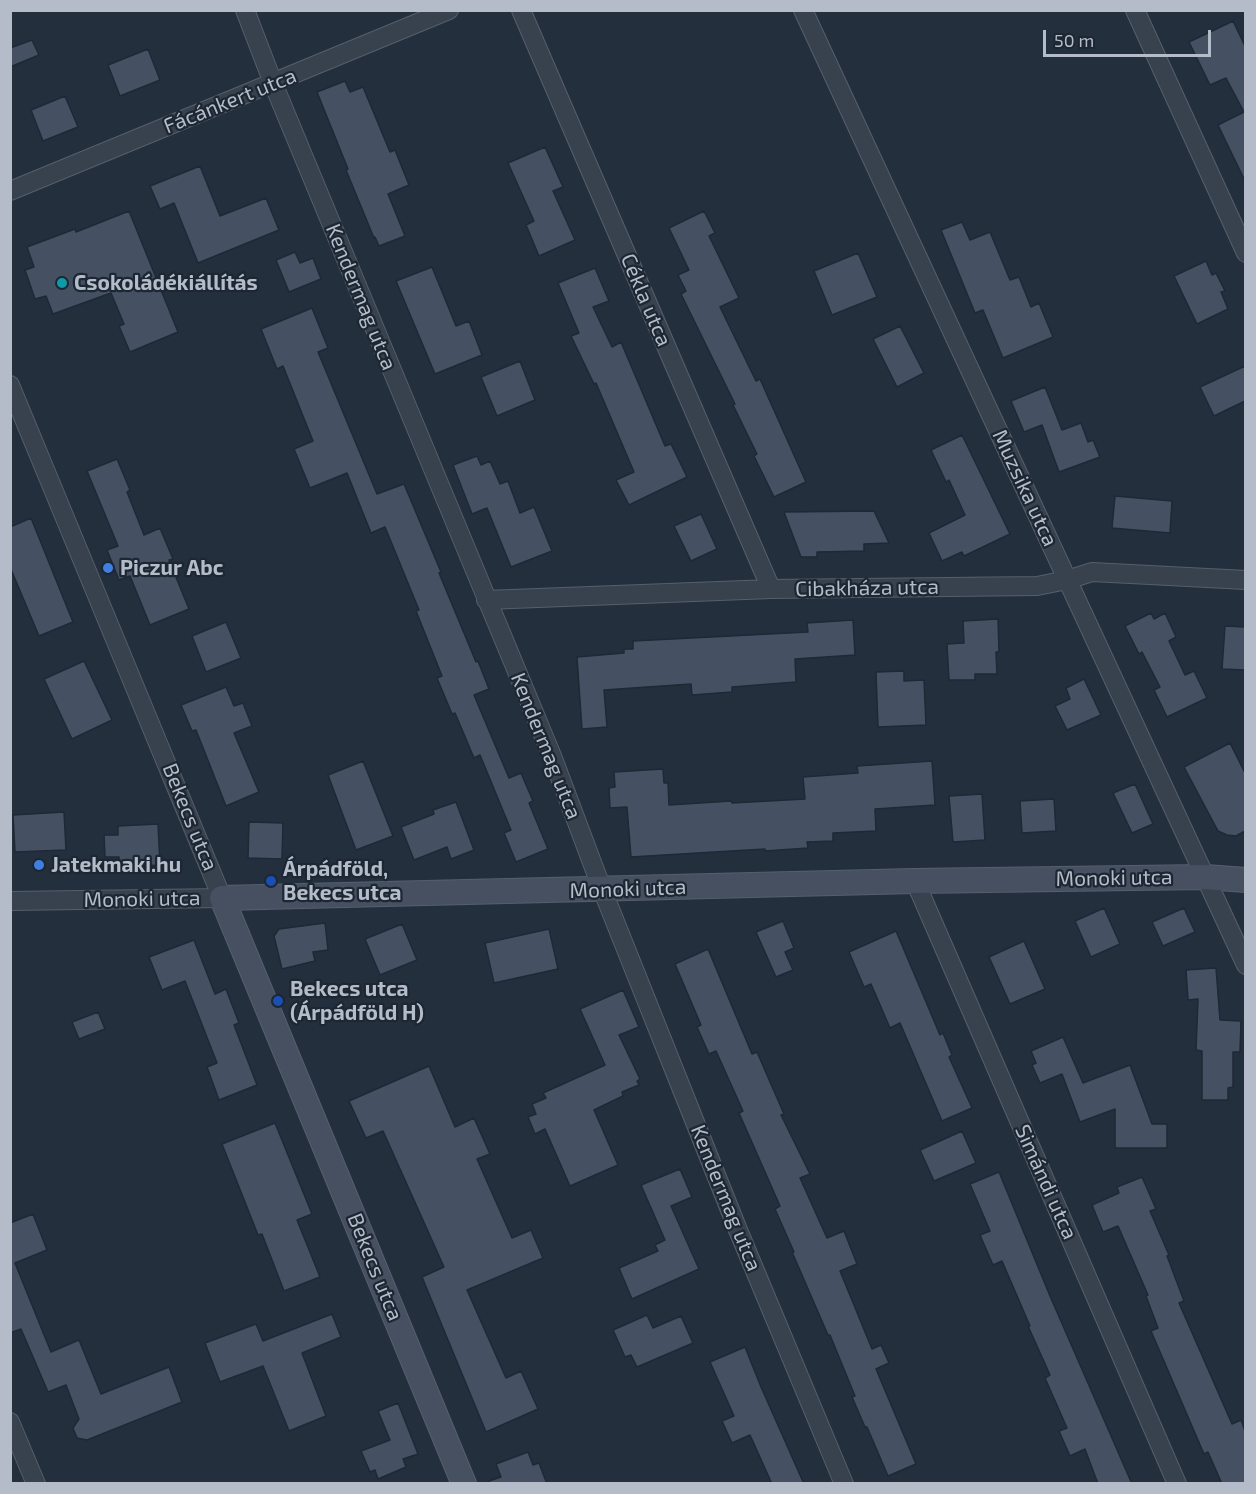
<!DOCTYPE html>
<html>
<head>
<meta charset="utf-8">
<style>
	body { margin:0 }
	#map { position:relative; width:1256px; height:1494px; overflow:hidden; background:#242f3e; font-family:"Exo 2",sans-serif }
	canvas { display:block }
	.frame { position:absolute; inset:0; border:12px solid #b4bcc9; pointer-events:none }
	.scale { position:absolute; left:1043px; top:30px; width:168px; height:27px; box-sizing:border-box; border:3px solid #b4bcc9; border-top:0; padding-left:8px; font-size:18px; line-height:21px; white-space:nowrap; color:#b4bcc9; -webkit-text-stroke:4px #1d2633; paint-order:stroke }
</style>
</head>
<body>
<div id="map">
<canvas width="1256" height="1494"></canvas>
<div class="frame"></div>
<div class="scale">50 m</div>
</div>
<script>
const g = document.querySelector('canvas').getContext('2d');
g.lineJoin = 'round';
function paint(path, color) { g.fillStyle = color; g.fill(path, 'evenodd'); }
function stroke(path, color, width, dash) { g.strokeStyle = color; g.lineWidth = width; g.lineCap = dash ? 'butt' : 'round'; g.setLineDash(dash || []); g.stroke(path); }
function write(font, color, halo, rows, align = 'center') {
  g.font = font + ' "Exo 2",sans-serif'; g.lineWidth = 4.5; g.setLineDash([]); g.textBaseline = 'middle'; g.strokeStyle = halo; g.fillStyle = color; for (const [text, x, y, turn = 0] of rows) {
    g.save(); g.translate(x, y); g.rotate((+turn || 0) * Math.PI / 180); g.textAlign = isNaN(turn) ? turn : align; if (halo) g.strokeText(text, 0, 0); g.fillText(text, 0, 0); g.restore();
  }
}
const building = new Path2D(`
	M1233 21 1245 46V181L1218 125 1244 112 1226 78 1210 85 1189 42Z
	M32 40 39 55 10 67V48Z
	M148 49 160 80 120 96 108 65Z
	M345 81 350 92 363 87 390 152 395 150 409 185 388 194 405 236 379 246 375 237 374 238 346 170 348 169 317 92Z
	M65 96 78 127 43 141 31 110Z
	M545 147 563 187 553 191 575 240 539 256 526 225 534 221 508 163Z
	M200 166 220 216 266 198 279 230 198 263 174 203 160 209 150 186Z
	M129 211 178 332 130 352 119 326 124 324 111 293 53 314 46 296 35 299 25 270 34 267 27 247 75 229 76 232Z
	M704 211 715 233 709 236 739 298 720 307 756 381 760 379 806 482 774 497 754 456 757 454 733 405 735 404 681 294 686 291 678 275 689 270 669 228Z
	M962 222 970 240 990 232 1010 280 1019 277 1031 307 1039 303 1053 337 1003 358 983 310 975 313 941 230Z
	M295 252 300 263 313 258 321 279 289 292 276 260Z
	M858 253 877 297 832 315 814 271Z
	M1206 261 1212 275 1216 273 1225 291 1221 292 1228 309 1197 324 1174 276Z
	M432 267 456 326 469 321 482 355 435 374 396 281Z
	M595 268 609 301 593 307 612 347 621 342 665 446 671 444 687 477 629 505 616 480 634 472 596 383 594 384 571 336 579 333 558 283Z
	M312 308 328 348 318 352 377 494 404 484 441 572 439 573 476 662 478 661 489 689 474 695 509 778 521 773 533 801 529 803 548 849 516 862 504 833 511 830 480 755 474 758 455 713 452 714 437 678 442 676 416 611 419 610 385 527 371 533 347 473 310 488 294 449 313 441 283 366 277 369 261 329Z
	M900 326 924 373 897 387 873 339Z
	M520 361 535 400 497 416 481 377Z
	M1245 366V401L1214 416 1200 387Z
	M1045 387 1062 430 1081 423 1088 442 1093 440 1100 457 1059 472 1042 425 1024 432 1011 401Z
	M962 435 1010 534 964 556 962 552 942 561 929 533 965 515 949 480 946 482 931 450Z
	M477 456 481 465 490 461 500 484 508 481 520 513 534 507 552 551 511 567 487 508 472 514 453 465Z
	M117 459 130 490 127 492 144 535 160 528 173 559 169 560 189 609 150 625 130 576 119 580 107 550 118 546 87 471Z
	M1115 496 1172 501 1170 533 1112 528Z
	M874 511 889 543 864 544V551L817 552V557H801L784 512Z
	M701 514 717 549 691 561 674 526Z
	M31 518 73 622 39 636 10 567V527Z
	M1151 613 1154 619 1165 613 1176 637 1169 641 1185 675 1194 671 1207 698 1167 717 1154 690 1160 687 1142 652 1139 654 1125 626Z
	M998 619 999 652H996L997 674H975V680H949L947 644 964 643 963 621Z
	M853 620 855 655 795 659 796 682 732 687V692L692 695 691 684 604 690 607 727 582 729 577 657 624 653V649H633V641L808 632 807 623Z
	M226 622 241 658 206 672 192 636Z
	M1225 626 1245 627V670L1222 669Z
	M84 661 112 720 72 739 44 679Z
	M904 671V681L924 680 926 725 878 727 876 672Z
	M1084 679 1101 715 1067 730 1055 706 1070 699 1066 688Z
	M226 687 234 706 243 703 252 726 234 733 259 792 226 806 196 730 192 731 181 705Z
	M1230 743 1245 773V831L1236 836 1227 835 1218 831 1184 767Z
	M363 761 393 836 356 850 328 775Z
	M932 761 935 805 875 809 876 831 833 833V841L807 842 808 848 765 851V849L631 857 627 807 610 808 609 788 615 787 614 772 663 769 664 783H668L669 805 731 801 732 803 805 799 803 777 858 773 857 766Z
	M1135 784 1153 824 1132 833 1113 793Z
	M982 794 985 840 953 842 949 796Z
	M1054 799 1056 831 1022 833 1020 801Z
	M456 802 474 850 451 859 447 847 414 860 401 827 434 814 433 810Z
	M64 812 66 850 15 852 13 815Z
	M249 822 283 823 282 859 248 858Z
	M158 824 160 865 119 867V857H105L104 835H118V826Z
	M1104 908 1120 944 1091 957 1075 921Z
	M1184 908 1195 932 1163 946 1152 922Z
	M783 921 794 948 785 952 793 970 776 977 756 932Z
	M325 923 328 950 313 952 315 961 282 969 274 936 279 929Z
	M402 924 417 960 380 975 365 939Z
	M549 929 558 969 494 983 485 943Z
	M896 931 940 1035 943 1033 952 1055 949 1057 972 1108 942 1121 900 1023 890 1028 871 984 864 987 849 952Z
	M194 940 215 994 226 989 239 1023 234 1025 257 1085 219 1100 207 1067 217 1063 185 981 162 990 149 957Z
	M1024 941 1045 989 1010 1004 989 957Z
	M708 949 752 1054 757 1052 784 1114 781 1115 810 1174 800 1178 827 1238 844 1231 857 1264 840 1271 872 1349 881 1345 889 1363 876 1369 916 1464 888 1476 867 1427H865L852 1397 855 1396 830 1335H828L792 1252H794L775 1209 780 1206 739 1113 743 1111 716 1051 709 1054 697 1027 701 1025 675 964Z
	M1216 968 1220 1020 1241 1021 1240 1052H1233V1087L1228 1088V1100H1202V1051L1196 1050 1198 999 1188 1000 1186 970Z
	M623 990 639 1027 619 1035 640 1079 637 1081 639 1085 622 1092 623 1096 594 1110 618 1165 570 1186 545 1129 535 1134 528 1117 536 1114 532 1104 546 1098 543 1093 605 1065 580 1009Z
	M98 1012 105 1029 79 1039 72 1022Z
	M1063 1037 1083 1083 1130 1065 1152 1124H1167V1148H1115V1109L1080 1122 1062 1074 1040 1083 1032 1065 1036 1063 1031 1051Z
	M429 1066 455 1127 474 1118 490 1154 477 1159 512 1238 531 1230 543 1258 467 1290 506 1378 521 1371 538 1409 486 1432 422 1277 444 1267 383 1131 366 1138 349 1101Z
	M275 1123 312 1214 297 1220 320 1277 284 1291 262 1234 258 1235 222 1144Z
	M962 1131 976 1163 934 1181 920 1150Z
	M680 1169 692 1197 671 1206 699 1269 632 1299 619 1268 658 1251 655 1245 665 1240 641 1185Z
	M999 1172 1050 1296 1132 1484H1098L1085 1449 1070 1456 1059 1431 1067 1428 1045 1378 1050 1375 1028 1326H1030L1002 1261 993 1265 980 1235 990 1231 970 1184Z
	M1142 1177 1156 1209 1150 1211 1169 1255 1167 1256 1184 1301 1179 1303 1232 1424 1241 1420 1245 1431V1484H1222L1208 1452 1204 1454 1151 1331 1158 1328 1146 1296 1148 1295 1118 1226 1103 1232 1092 1205 1119 1193 1117 1187Z
	M33 1214 47 1250 15 1263 51 1352 79 1340 101 1394 169 1367 182 1402 87 1440 77 1438 73 1428 79 1419 66 1385 48 1392 21 1329 10 1333V1223Z
	M332 1314 341 1337 302 1353 326 1416 289 1431 263 1366 220 1382 205 1343 256 1324 263 1341Z
	M647 1315 653 1328 681 1316 693 1343 637 1367 631 1355 625 1357 613 1330Z
	M745 1347 761 1387 804 1484H772L750 1435 732 1443 722 1421 734 1416 710 1362Z
	M398 1403 418 1454 403 1459 406 1467 378 1479 375 1470 370 1472 361 1451 390 1440 378 1411Z
	M528 1452 533 1465 539 1463 547 1484H489V1481L501 1477 496 1464Z`);
paint(building, '#455162');
stroke(building, '#1f2835', 1.5);
const street = new Path2D(`
	M245 10 273 83 552 756 602 889 738 1230 844 1484
	M521 10 771 589
	M803 10 1246 965
	M1135 10 1246 253
	M10 191 449 10
	M10 385 222 898 10 901
	M486 600 771 589 1037 586 1067 580 1092 572 1246 580
	M915 881 1177 1484
	M10 1422 36 1484`);
const secondary = new Path2D(`
	M464 1484 222 898 915 881 1205 877 1246 880`);
stroke(street, '#565f6c', 20);
stroke(secondary, '#565f6c', 26);
stroke(street, '#38414e', 18);
stroke(secondary, '#465061', 24);
for (const [x, y, r, color] of [
	[62,283,6,"#0f9aa8"],
	[108,568,6,"#3f7fe0"],
	[39,865,6,"#3f7fe0"],
	[271,881,6,"#1a4fb4"],
	[278,1001,6,"#1a4fb4"]
]) { const dot = new Path2D(); dot.arc(x, y, r, 0, 2 * Math.PI); g.fillStyle = color; g.fill(dot); stroke(dot, '#1d2633', 2); }
write('21px', '#b4bcc9', '#1d2633', [
	["Fácánkert utca",230,101,-22],
	["Kendermag utca",361,297,68],
	["Cékla utca",646,300,67],
	["Muzsika utca",1025,488,65],
	["Cibakháza utca",867,588,-1],
	["Kendermag utca",546,746,68],
	["Bekecs utca",190,817,68],
	["Monoki utca",1114,878,-1],
	["Monoki utca",628,889,-2],
	["Monoki utca",142,899,-1],
	["Simándi utca",1046,1182,66],
	["Kendermag utca",726,1198,68],
	["Bekecs utca",375,1267,68]
]);
write('bold 21px', '#b4bcc9', '#1d2633', [
	["Csokoládékiállítás",74,283],
	["Piczur Abc",120,568],
	["Jatekmaki.hu",51,865],
	["Árpádföld,",283,869],
	["Bekecs utca",283,893],
	["Bekecs utca",290,989],
	["(Árpádföld H)",290,1013]
], 'left');
</script>
</body>
</html>
